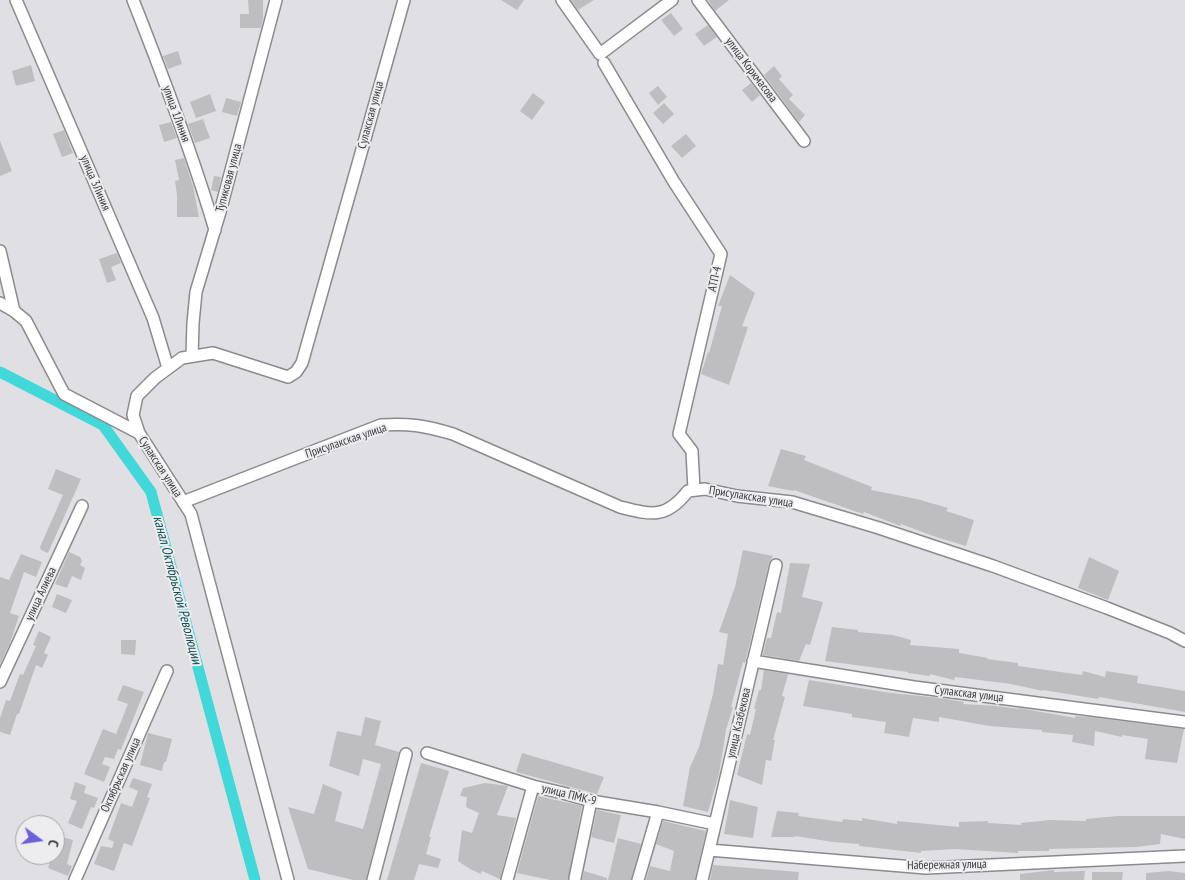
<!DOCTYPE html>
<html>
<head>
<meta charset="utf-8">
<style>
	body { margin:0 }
	#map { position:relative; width:1185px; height:880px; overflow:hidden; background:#e0dfe3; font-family:"PT Sans Narrow",sans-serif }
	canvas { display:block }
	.north { position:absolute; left:15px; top:815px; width:50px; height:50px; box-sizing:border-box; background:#ededf0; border:1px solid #a6a6a8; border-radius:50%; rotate:104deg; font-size:14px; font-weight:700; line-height:20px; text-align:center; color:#3b3b3c }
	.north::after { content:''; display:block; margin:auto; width:18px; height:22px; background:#6c61db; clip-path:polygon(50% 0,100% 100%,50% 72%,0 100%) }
</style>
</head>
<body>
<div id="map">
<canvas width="1185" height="880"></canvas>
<div class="north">С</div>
</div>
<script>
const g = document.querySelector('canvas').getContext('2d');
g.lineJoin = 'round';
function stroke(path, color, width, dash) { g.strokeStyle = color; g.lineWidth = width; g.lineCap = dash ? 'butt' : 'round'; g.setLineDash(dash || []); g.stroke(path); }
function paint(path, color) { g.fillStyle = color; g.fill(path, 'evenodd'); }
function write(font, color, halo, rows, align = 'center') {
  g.font = font + ' "PT Sans Narrow",sans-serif'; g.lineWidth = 4; g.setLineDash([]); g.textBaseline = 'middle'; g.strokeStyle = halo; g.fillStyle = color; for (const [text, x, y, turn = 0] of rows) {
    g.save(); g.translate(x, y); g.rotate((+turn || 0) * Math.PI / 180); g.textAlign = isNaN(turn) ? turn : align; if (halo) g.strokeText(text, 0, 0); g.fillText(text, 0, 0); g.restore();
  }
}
stroke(new Path2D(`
	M0 372 103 425 151 492 255 880`), '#41d8d9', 11);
paint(new Path2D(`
	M248 0H263V18L261 28H240V14H249Z
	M501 0H524L517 10Z
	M571 0H594L578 10Z
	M708 0H729L715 11Z
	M671 13 683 29 674 36 661 20Z
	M708 25 717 37 704 46 695 34Z
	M178 51 182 64 168 69 163 56Z
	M31 65 35 81 16 86 12 71Z
	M774 66 782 76 779 79 793 95 789 99 805 115 799 122 764 75Z
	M751 83 760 95 752 102 742 90Z
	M658 86 667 97 658 105 649 93Z
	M533 93 545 102 532 120 520 111Z
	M210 94 216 111 196 118 190 102Z
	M226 98 241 102 237 116 222 112Z
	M664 103 674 114 663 124 653 113Z
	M203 119 210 138 195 143 188 124Z
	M171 122 177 138 164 142 159 125Z
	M64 130 73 153 62 157 53 134Z
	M686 134 696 146 682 158 671 146Z
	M0 141 12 171 0 176Z
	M184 158 193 186 199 217H177V195L175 181 179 180 175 160Z
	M214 176 221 177 218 192 211 190Z
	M117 253 121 263 111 267 116 280 107 283 99 259Z
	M730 275 755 293 742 326 748 327 729 385 701 374 708 352 709 353 722 306H718Z
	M781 449 806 456 804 460 872 487 871 490 917 499 948 508 946 511 974 520 966 546 936 537 901 524 900 526 864 512 863 514 794 490 793 491 768 486Z
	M56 469 81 479 48 553 41 550 40 547 63 495 48 489Z
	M743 550 773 556 769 563 745 663 743 662 731 707H733L726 730 719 774 708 812 683 806 690 767 699 747 713 694 718 664 723 665 728 634 719 632 735 587Z
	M69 552 80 557 82 561 80 565 85 568 81 580 72 576 67 588 55 584Z
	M21 554 42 562 36 577 24 572 10 613 19 616 10 643 0 664V577L9 580Z
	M1089 557 1119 571 1108 600 1078 588Z
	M790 563 810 564 802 597 823 602 810 645 806 644 799 661 763 655 767 638H771L777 612 781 613Z
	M57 594 72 600 66 613 52 607Z
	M832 627 858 630V632L893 635 911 640 910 645 959 649V653L988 658 987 659 1018 663V666L1082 675 1083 671 1105 677 1106 671 1138 676 1137 683 1185 691V712L1099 697 1098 699 1043 690V691L1011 684 955 677 954 680 930 674V676L908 673V672L825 661Z
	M39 631 51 637 44 653 48 655 42 668 36 665 19 714H17L10 735 0 732V718L6 700 10 701 20 674 23 675 36 646 33 645Z
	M121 640H136L135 655 121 654Z
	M764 670 788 674 782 696 785 697 773 740H775L771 761 766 760 762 785 737 775 747 734 750 735 756 709H754L759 690H761Z
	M809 680 891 693 941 698 964 702 963 704 996 706 1019 709V708L1075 718V716L1089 717 1184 729 1177 763 1145 759 1148 739 1122 735V737L1095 731 1094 746 1072 742 1073 735 1042 732V730L989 726 939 717V722L913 718 909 737 884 733 886 722 852 717V714L803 706Z
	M123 685 144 692 121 750 118 749 114 759 105 757 102 764 110 767 104 782 84 774 103 729 116 734 128 704 117 700Z
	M365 717 381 721 375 745 399 752 366 880H353L308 869 288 807 314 814 323 784 342 792 335 821 363 829 381 764 363 759 359 776 329 766 337 731 361 736Z
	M148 733 172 739 166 762H164L162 771 140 765Z
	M522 753 604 777 597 794 516 772Z
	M421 763 449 771 429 837H431L426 854 441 859 438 868 419 864 414 880H387Z
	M133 778 152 784 147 797 150 798 132 846 124 843 114 871 94 864 101 846 112 848 114 842 108 839 121 803 132 807 138 791 129 787Z
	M75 782 86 786 84 793 98 798 94 808 91 807 82 829 68 823 77 801 70 799Z
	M485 783 508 786 497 815 516 818 500 879 482 871 481 874 470 869 458 861 462 830 472 833 479 813 466 807 467 797 460 796 463 788Z
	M538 796 582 806 568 880H550L517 873Z
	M730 800 758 807 753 838 724 834Z
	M597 810 621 815 614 843 591 837Z
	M777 811 799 813 798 816 842 822 843 819 862 821V818L897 824V821L959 827V822L988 821V823L1021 825V823L1050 820 1086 821V819L1118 816H1185V839L1161 834 1160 844 1136 847 1049 849V851H1018V853L955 849 921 851V853L859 846V844L833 842 795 836V837H771Z
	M663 821 706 831 695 880H646L650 866 670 871 674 851 656 844Z
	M58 836 73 840 67 864 72 866 68 876 48 868 51 858 53 859 55 855Z
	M618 838 641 844 631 880H608Z
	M713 865 799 872 798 880H710Z
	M1054 870V872L1085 871 1084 880H1020V874Z
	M584 871 607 878V880H582Z
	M1169 871 1185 873V880H1146V873Z
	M1092 872H1123L1122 880H1092Z`), '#bebec1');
const minor = new Path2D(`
	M16 0 153 318 168 368
	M133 0C163 76 192 152 215 230
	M562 0 600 54 672 0
	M698 0 804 141
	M604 63 674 182 721 254 679 434 692 451 694 490
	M0 251 14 311
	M0 303 14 311 26 321 64 394 139 433
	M192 356 193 323 196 292 220 212 276 0
	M183 502 381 425C410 423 426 426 453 434L620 507C652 515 666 519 688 491L705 489 737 496 792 502 879 528 993 566 1107 608 1170 633 1185 641
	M753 661 914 687 1185 722
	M0 682 82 506
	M427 753 533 786 563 793 591 801 658 812 715 824
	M709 850 926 868 1185 856
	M575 878 591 801
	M75 880 167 671
	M288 880 191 514 139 433 133 415 137 396 155 378 182 358 213 353 288 377 296 372 302 363 404 0
	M373 880 406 754
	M507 880 533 786
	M638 880 658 812
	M702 880 776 565`);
stroke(minor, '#8b8a8d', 14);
stroke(minor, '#fff', 11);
write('12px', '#3b3b3c', '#ededf0', [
	["улица Коркмасова",751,70,53],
	["улица 1Линия",176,114,70],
	["Сулакская улица",371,115,-75],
	["Тупиковая улица",229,178,-75],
	["улица 3Линия",95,183,67],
	["АТП-4",715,279,-77],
	["Присулакская улица",346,441,-19],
	["Сулакская улица",160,467,57],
	["Присулакская улица",751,497,9],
	["улица Алиева",41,594,-65],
	["Сулакская улица",969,694,7],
	["улица Казбекова",739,723,-77],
	["Октябрьская улица",121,775,-66],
	["улица ПМК-9",569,795,14],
	["Набережная улица",947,865,-1]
]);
write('italic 14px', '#125152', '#ededf0', [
	["канал Октябрьской Революции",177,590,75]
]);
</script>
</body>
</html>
